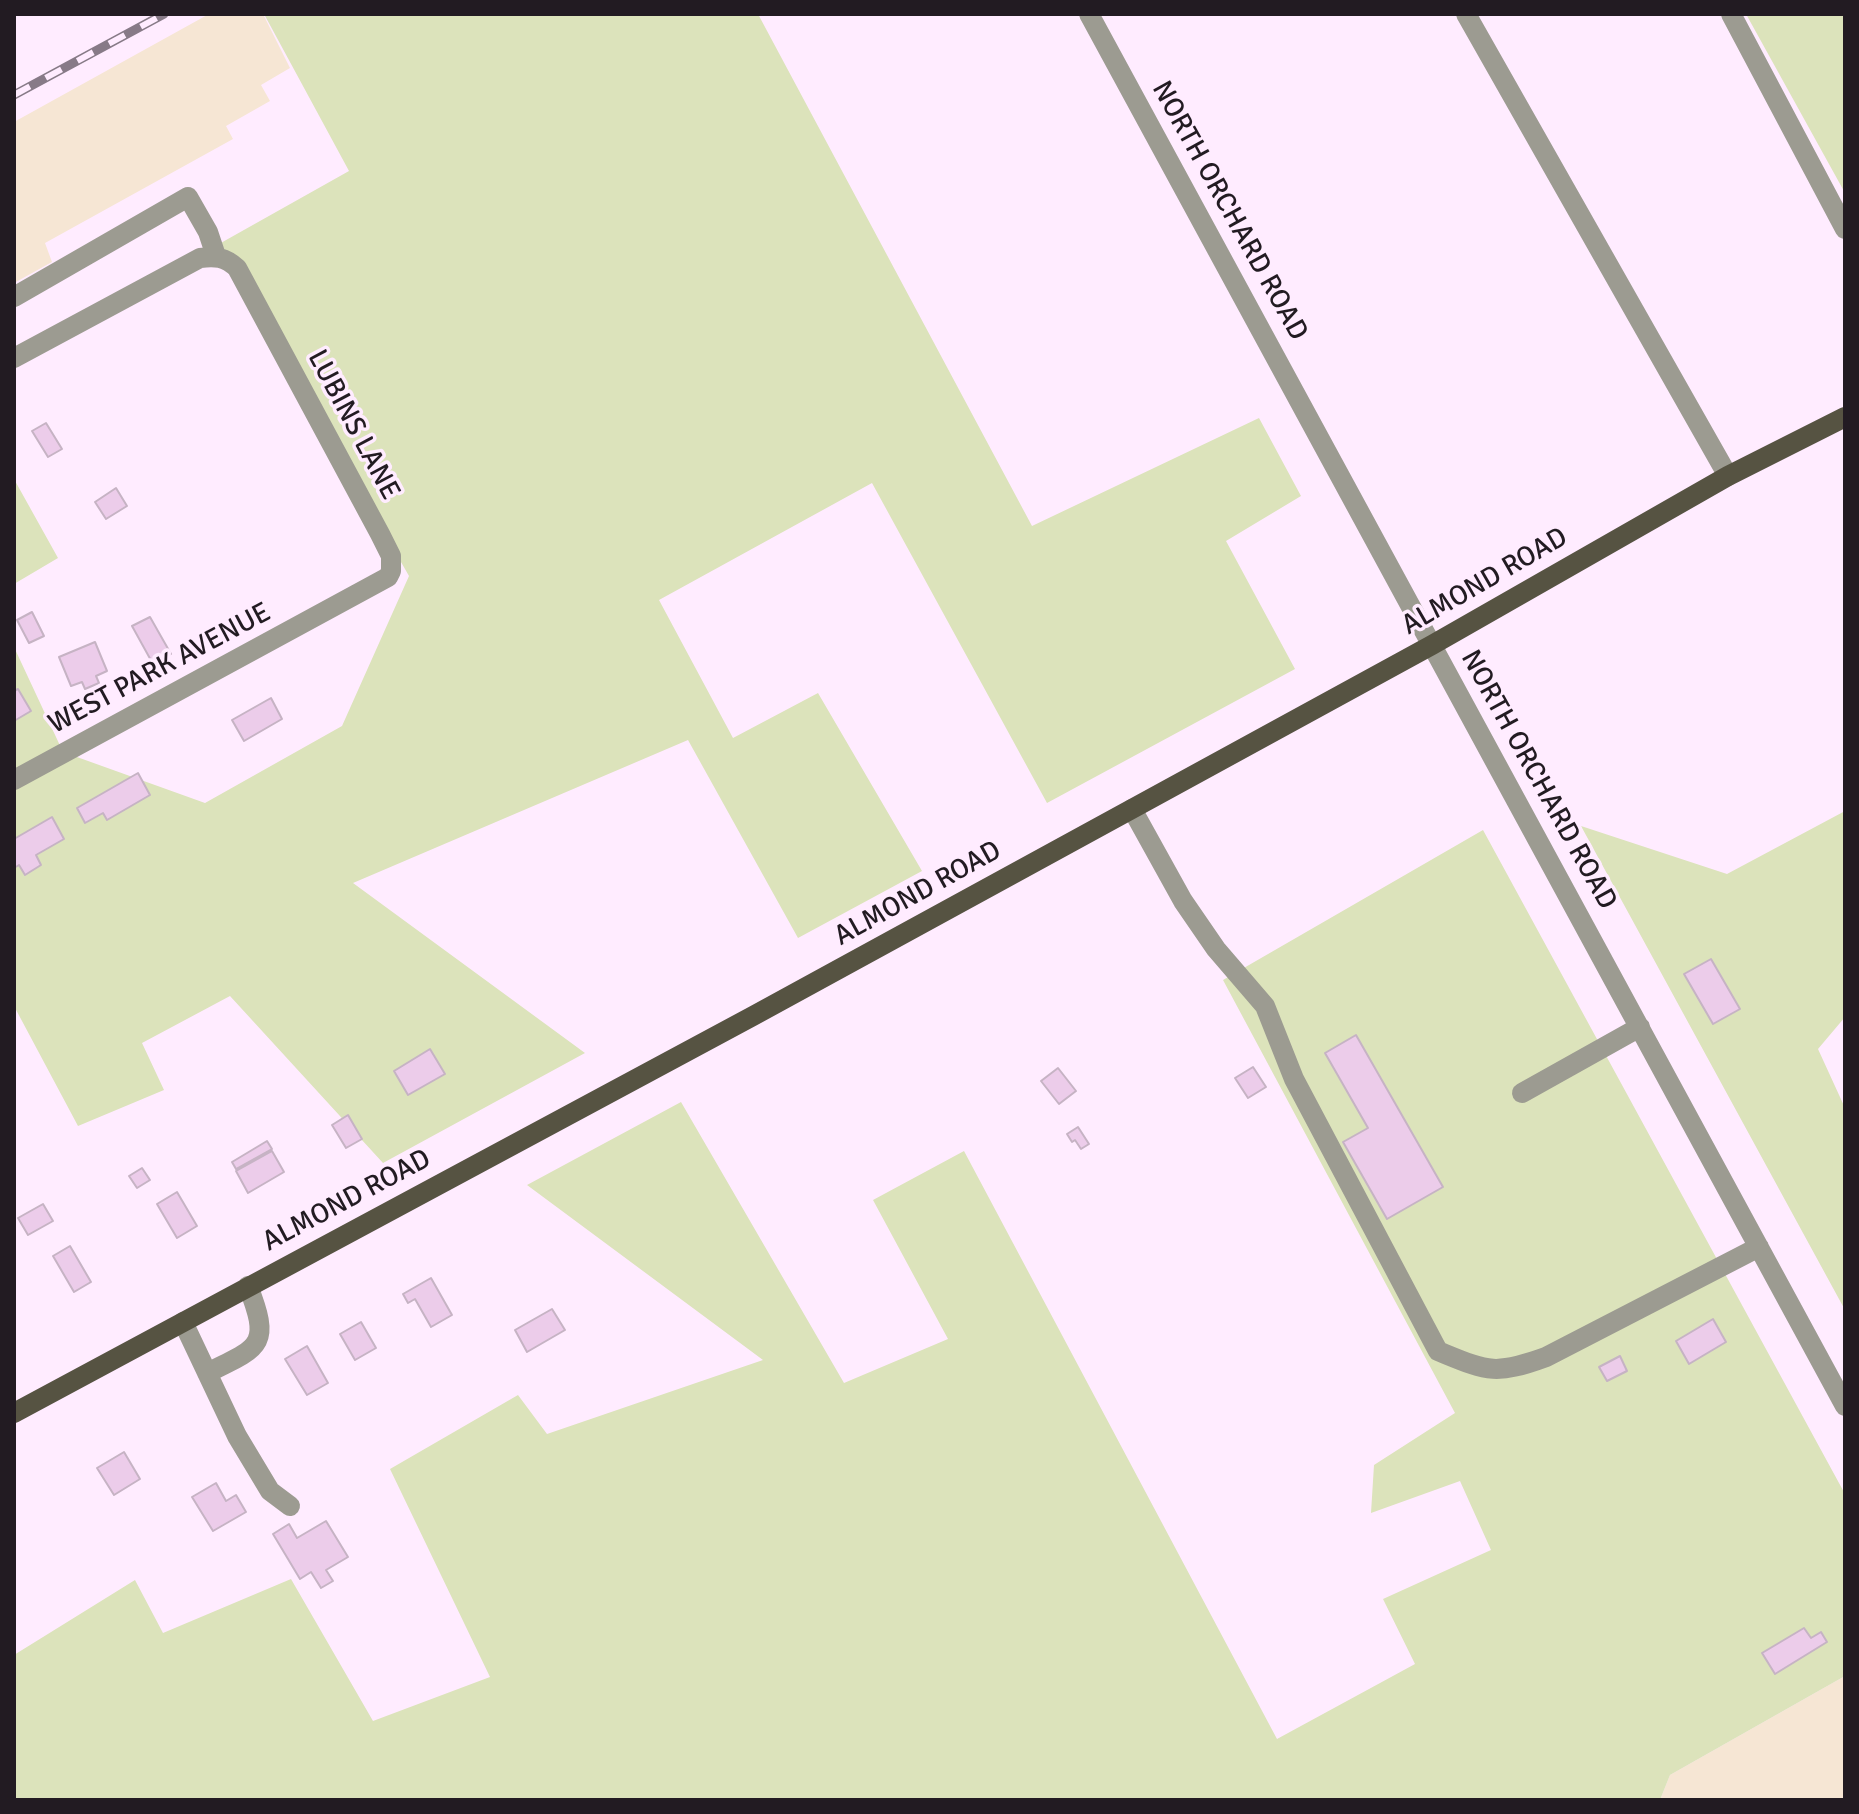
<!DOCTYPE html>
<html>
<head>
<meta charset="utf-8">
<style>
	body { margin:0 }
	#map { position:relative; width:1859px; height:1814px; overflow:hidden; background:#ffecff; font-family:Signika,sans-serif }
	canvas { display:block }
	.frame { position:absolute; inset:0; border:16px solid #221b22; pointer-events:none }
</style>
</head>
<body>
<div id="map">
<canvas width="1859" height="1814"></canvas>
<div class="frame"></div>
</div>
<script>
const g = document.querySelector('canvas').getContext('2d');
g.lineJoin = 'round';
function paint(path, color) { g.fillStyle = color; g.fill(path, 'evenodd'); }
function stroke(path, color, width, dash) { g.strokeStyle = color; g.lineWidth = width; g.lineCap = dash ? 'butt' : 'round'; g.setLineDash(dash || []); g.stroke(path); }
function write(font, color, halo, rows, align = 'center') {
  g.font = font + ' Signika,sans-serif'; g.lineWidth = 7; g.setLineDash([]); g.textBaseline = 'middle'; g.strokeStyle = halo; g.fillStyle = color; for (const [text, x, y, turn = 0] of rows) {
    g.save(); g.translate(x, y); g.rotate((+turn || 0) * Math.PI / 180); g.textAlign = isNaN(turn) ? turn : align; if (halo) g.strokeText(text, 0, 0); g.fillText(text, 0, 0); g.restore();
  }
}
paint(new Path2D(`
	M209 14H263L290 68 261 85 270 101 226 126 233 139 45 243 52 262 14 283V122Z
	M1845 1676V1800H1660L1670 1775Z`), '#f6e6d4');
paint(new Path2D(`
	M264 14H758L1032 526 1259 418 1301 496 1226 541 1295 669 1047 803 872 483 659 600 733 738 818 693 922 871 798 938 688 740 353 883 585 1053 383 1163 230 996 142 1043 164 1090 78 1126 14 1006V647L63 752 205 803 342 726 409 576 219 244 349 171Z
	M1746 14H1845V193Z
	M14 479 58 558 14 584Z
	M1845 811V1017L1818 1049 1845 1108V1310L1581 826 1727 874Z
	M1483 830 1845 1494V1676L1670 1775 1660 1800H14V1655L135 1580 163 1633 291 1579 373 1721 490 1677 390 1469 518 1395 547 1434 763 1360 527 1185 681 1102 844 1383 948 1339 873 1200 964 1151 1277 1739 1415 1664 1383 1599 1491 1550 1460 1481 1371 1513 1374 1465 1455 1413 1223 980Z`), '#dce3bb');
const building = new Path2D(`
	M46 423 62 449 48 457 32 431Z
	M116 488 127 506 106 519 95 502Z
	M32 612 44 636 29 643 17 620Z
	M150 617 171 654 153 664 132 626Z
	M95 642 107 671 96 676 99 683 85 689 82 682 71 686 59 657Z
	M18 689 31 711 14 721V691Z
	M271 698 282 719 244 741 232 720Z
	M138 773 150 795 107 820 103 813 85 823 77 808Z
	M52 817 64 839 36 855 41 865 25 875 19 865 14 868V839Z
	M1711 959 1740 1009 1713 1024 1684 974Z
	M1356 1035 1443 1187 1387 1219 1343 1142 1368 1128 1325 1053Z
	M430 1049 445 1074 408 1095 394 1071Z
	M1253 1067 1266 1087 1248 1098 1235 1078Z
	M1058 1068 1076 1091 1059 1104 1041 1081Z
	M348 1115 362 1139 346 1148 332 1125Z
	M1078 1127 1089 1144 1081 1149 1075 1140 1072 1142 1067 1134Z
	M267 1141 272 1149 236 1169 232 1162Z
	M272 1151 284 1172 248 1193 236 1171Z
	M142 1168 150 1180 137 1188 129 1176Z
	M177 1192 197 1226 177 1238 157 1204Z
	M43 1204 53 1221 28 1235 18 1218Z
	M70 1246 91 1282 74 1292 53 1256Z
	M431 1278 452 1315 431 1327 415 1299 408 1303 403 1294Z
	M552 1309 565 1330 527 1352 515 1330Z
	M1713 1319 1726 1342 1689 1364 1676 1341Z
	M361 1322 376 1348 355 1360 340 1334Z
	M307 1346 328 1383 307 1395 285 1359Z
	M1620 1356 1627 1371 1607 1381 1599 1367Z
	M124 1452 140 1479 114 1495 97 1468Z
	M216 1483 226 1501 236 1495 246 1512 213 1531 192 1497Z
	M326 1521 348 1557 326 1570 333 1581 321 1588 311 1572 300 1579 273 1534 289 1524 297 1538Z
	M1804 1628 1811 1638 1821 1632 1827 1642 1775 1674 1762 1653Z`);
paint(building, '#ecccea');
stroke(building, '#c6b3c4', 2);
stroke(new Path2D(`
	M1089 14 1845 1406
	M1466 14 1728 476
	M1731 14 1845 229
	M14 297 188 197 208 232 216 256
	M14 358 200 258C216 256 225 257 237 268L380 534 391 556V571L388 577 14 780
	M1132 809 1183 901 1216 949 1265 1006 1294 1079 1438 1351C1487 1371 1494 1376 1546 1357L1759 1247
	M1522 1093 1640 1027
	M183 1322 237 1436 270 1491 290 1506
	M207 1373C261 1347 271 1345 248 1286`), '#9c9b91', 20);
stroke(new Path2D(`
	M14 1413 753 1016 1432 645 1728 476 1845 417`), '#565342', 20);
const rail = new Path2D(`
	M14 95 164 14`);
stroke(rail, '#877a87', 9);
stroke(rail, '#ffecff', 6, [18]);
write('28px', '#221b22', '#ffecff', [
	["NORTH ORCHARD ROAD",1229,211,61],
	["LUBINS LANE",353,425,62],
	["ALMOND ROAD",1485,582,-30],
	["WEST PARK AVENUE",160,669,-28],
	["NORTH ORCHARD ROAD",1538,780,61],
	["ALMOND ROAD",918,894,-29],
	["ALMOND ROAD",347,1201,-28]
]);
</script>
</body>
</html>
